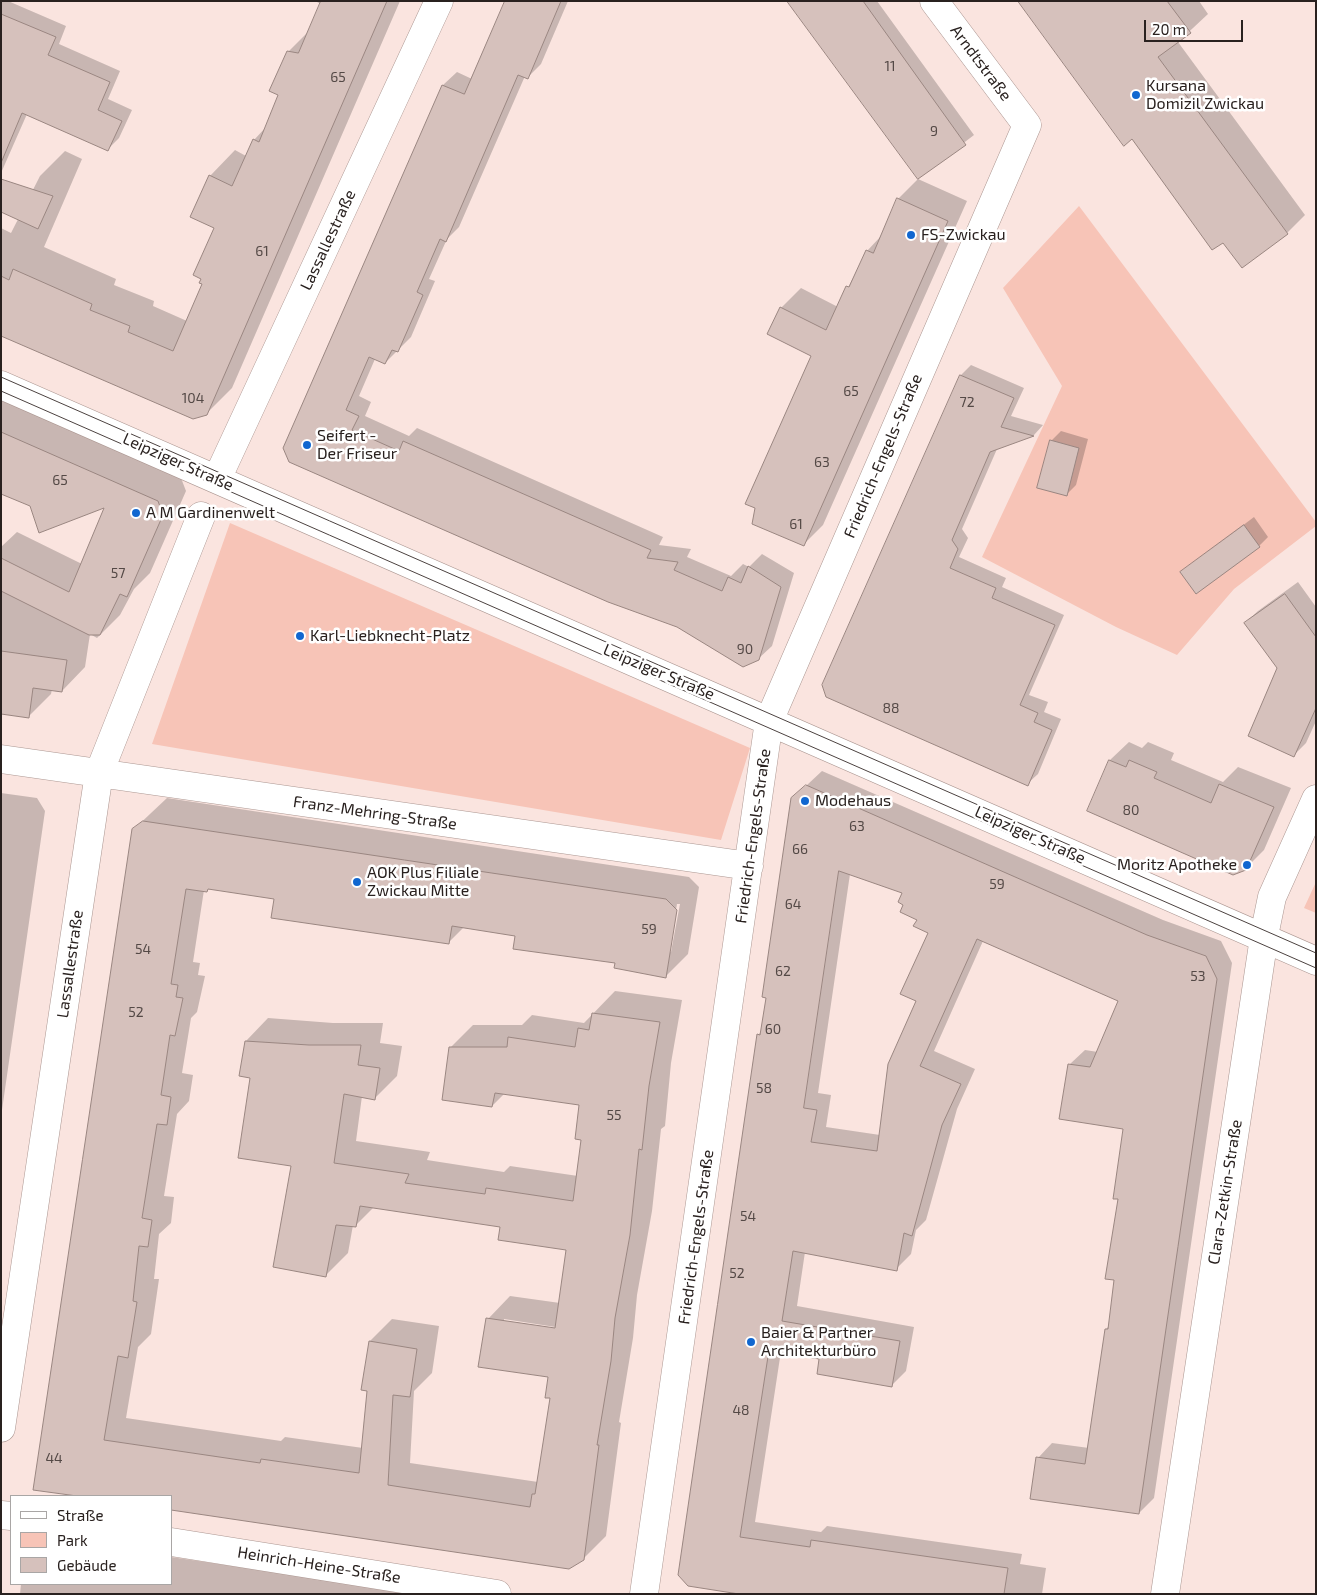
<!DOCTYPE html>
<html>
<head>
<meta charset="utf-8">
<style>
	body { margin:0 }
	#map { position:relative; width:1317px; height:1595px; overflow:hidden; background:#fae4df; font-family:"Exo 2",sans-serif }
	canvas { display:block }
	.frame { position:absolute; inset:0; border:2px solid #29211f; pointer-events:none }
	.legend { position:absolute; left:10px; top:1495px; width:162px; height:90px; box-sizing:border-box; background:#fff; border:1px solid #a9a6a5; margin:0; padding:6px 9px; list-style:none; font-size:15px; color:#29211f }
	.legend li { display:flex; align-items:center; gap:10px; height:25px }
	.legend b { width:25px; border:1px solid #a9a6a5 }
	.scale { position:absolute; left:1144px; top:20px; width:99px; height:22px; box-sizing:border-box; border:2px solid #29211f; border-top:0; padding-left:6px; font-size:15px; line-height:18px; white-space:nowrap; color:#29211f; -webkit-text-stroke:4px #fff; paint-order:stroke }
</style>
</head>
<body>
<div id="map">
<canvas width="1317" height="1595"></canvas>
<div class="frame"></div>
<ul class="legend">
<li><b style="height:6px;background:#fff"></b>Straße</li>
<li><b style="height:14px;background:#f7c4b7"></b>Park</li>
<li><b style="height:14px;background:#d6c1bc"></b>Gebäude</li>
</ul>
<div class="scale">20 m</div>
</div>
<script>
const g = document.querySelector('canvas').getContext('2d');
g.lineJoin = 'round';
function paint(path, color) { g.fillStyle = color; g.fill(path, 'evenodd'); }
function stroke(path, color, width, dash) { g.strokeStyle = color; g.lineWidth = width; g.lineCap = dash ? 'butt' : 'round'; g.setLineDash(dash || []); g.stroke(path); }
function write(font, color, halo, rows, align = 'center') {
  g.font = font + ' "Exo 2",sans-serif'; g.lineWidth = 5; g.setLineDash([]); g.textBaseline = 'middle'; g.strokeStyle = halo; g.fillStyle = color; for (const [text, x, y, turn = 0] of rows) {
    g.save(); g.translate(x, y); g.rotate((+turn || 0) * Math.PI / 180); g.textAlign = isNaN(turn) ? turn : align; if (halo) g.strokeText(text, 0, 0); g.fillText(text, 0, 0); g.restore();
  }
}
paint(new Path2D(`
	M1079 206 1316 522V526L1234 589 1177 655 1116 627 982 557 1062 386 1003 288Z
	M230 523 750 748 721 840 152 744Z
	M1316 882V913L1304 908Z`), '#f7c4b7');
paint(new Path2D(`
	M1 1H8L66 26 59 44 120 71 108 99 132 110 119 138 108 149 27 114 1 173Z
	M315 1H400L232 388 206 414 1 334V228L11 233 40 176 65 151 82 159 44 247 116 279 114 285 154 301 153 306 187 321 203 283 215 228 210 176 235 150 246 156 254 140 266 127 279 94 288 52 310 30 321 4Z
	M506 1H568L541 64 527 78 525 76 459 227 447 239 429 279 435 281 411 337 385 363 375 359 359 396 371 402 365 416 409 436 417 428 663 537 659 545 691 549 687 557 731 576 743 564 749 567 762 554 794 573 772 646 758 659 678 626 285 448 443 85 457 72 472 79Z
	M788 1H877L974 135 919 177Z
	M1019 1H1199L1208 14 1178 42 1305 215 1287 233 1132 138Z
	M918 179 967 201 823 525 803 545 813 355 781 308 801 288 838 307 867 251 882 235 898 199Z
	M971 365 1024 388 1011 416 1043 425 1034 435 997 449 962 529 968 538 959 557 1006 578 1002 587 1064 615 1029 695 1048 702 1044 712 1061 719 1038 774 1027 784 827 696 961 375Z
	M1 399 181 478 186 491 150 573 134 589 120 615 97 638 90 634 85 667 62 691 52 689 51 694 28 717 1 713V547L17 532 82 564 106 506 31 505 1 493Z
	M1061 431 1088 439 1076 485 1066 495 1051 441Z
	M1254 517 1268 537 1259 546 1181 572Z
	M1298 582 1316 607V721L1306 743 1294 755 1278 668 1245 623 1258 611Z
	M1129 742 1142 748 1148 742 1174 753 1171 760 1223 782 1238 767 1291 788 1264 850 1245 869 1089 810 1110 760Z
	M822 771 1163 920 1221 941 1232 963 1154 1498 1139 1513 1038 1458 1052 1443 1089 1448 1106 1329 1109 1326 1116 1279 1124 1128 1070 1064 1085 1050 1098 1052 1120 1000 983 941 934 1051 975 1069 957 1109 926 1220 916 1230 911 1254 896 1269 805 1252 797 1306 914 1327 906 1371 891 1386 821 1358 781 1351 755 1522 821 1532 827 1526 1022 1554 1020 1564 1046 1568 1042 1594H747L688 1585 758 1035 762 1031 792 799ZM850 874 904 892 905 904 930 932 918 1000 880 1135 826 1127 831 1095 818 1093Z
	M1 793 37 798 45 811 1 1117Z
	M167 798 689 877 699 887 688 954 665 977 516 935 464 927 449 942 275 898 210 888 204 890 193 962 200 963 198 975 205 976 197 1012 191 1018 182 1073 193 1075 189 1101 177 1114 164 1196 174 1197 171 1223 159 1234 154 1279H159L151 1334 138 1347 126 1418 281 1441 285 1437 363 1448 369 1390 370 1341 392 1319 439 1326 432 1373 414 1391 410 1463 538 1482 552 1397 549 1376 488 1319 510 1296 560 1303 568 1249 501 1226 374 1207 356 1225H353L348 1253 325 1276 292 1165 252 1077 246 1041 268 1018 333 1023H383L380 1043 402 1046 397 1076 375 1098 362 1096 356 1141 430 1152 427 1160 504 1172 510 1166 578 1176 582 1139 581 1104 505 1093 492 1106 451 1047 473 1025H522L532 1015 584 1023 615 991 682 1000 671 1063 665 1126 661 1129 652 1211 637 1295 633 1338 619 1422 621 1423 606 1536 583 1559 171 1496H84L35 1489 133 830ZM677 904H680L671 952H669ZM504 1319 562 1328 561 1330 504 1322Z
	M171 1557 423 1594H20L21 1584H171Z`), '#0003');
const building = new Path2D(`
	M321 1H387L207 415 193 419 1 336V276L9 280 13 269 92 304 90 310 130 326 128 332 173 351 202 284 199 283 201 279 193 275 214 228 190 217 209 175 232 186 253 139 259 142 278 95 269 91 287 51 298 53Z
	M505 1H561L528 79 518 75 446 242 440 239 417 292 423 295 398 352 392 350 385 364 369 357 346 410 359 416 352 430 399 451 403 441 651 550 647 558 678 562 674 570 722 591 728 577 741 583 748 566 781 587 759 660 743 667 677 627 608 602 289 462 283 448 442 85 464 94Z
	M787 1H863L966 145 918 179Z
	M1018 1H1167L1191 33 1158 57 1288 234 1242 268 1223 243 1212 250 1132 139 1124 146Z
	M1 14 56 37 48 55 110 82 98 110 122 121 108 151 22 113 1 163Z
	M1 179 53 196 38 229 1 212Z
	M897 198 948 221 804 546 752 524 755 508 745 504 811 356 767 334 780 307 826 330 846 286 849 287 866 250 873 253Z
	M960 375 1014 398 1001 427 1034 436 990 452 952 540 958 549 950 568 996 588 992 598 1055 625 1020 705 1038 713 1034 722 1052 730 1028 786 826 697 822 685Z
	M1 432 158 501 163 515 127 597 120 594 100 635H89L1 591V558L69 592 104 508 39 533 30 506 1 494Z
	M1050 440 1079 448 1067 496 1037 488Z
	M1244 525 1260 547 1196 594 1180 572Z
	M1285 594 1316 637V708L1294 757 1248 736 1277 668 1244 623Z
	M1 651 67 660 62 692 33 688 29 718 1 714Z
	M1109 760 1126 767 1129 760 1157 772 1154 778 1211 803 1219 784 1274 807 1246 870 1233 875 1087 811Z
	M806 785 1147 935 1206 956 1217 979 1139 1514 1030 1499 1036 1457 1085 1464 1105 1329H1108L1114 1280 1105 1279 1118 1199H1113L1123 1129 1059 1119 1068 1064 1090 1067 1118 1001 977 939 920 1066 961 1084 942 1125 912 1236 904 1233 897 1271 793 1251 782 1321 900 1341 892 1387 817 1374 819 1359 769 1350 740 1537 810 1547 811 1540 1008 1568 1004 1594H739L688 1586 678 1575 757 1034 760 1035 766 998 762 997 791 798ZM839 871 902 893 898 902 903 905 900 912 917 920 913 926 928 933 900 994 916 1001 888 1064 877 1151 811 1142 817 1110 804 1108Z
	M143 821 666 899 677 910 666 978 614 968 615 963 513 949 515 936 452 926 449 944 271 918 274 899 208 889 207 892 186 889 171 984 178 985 176 997 183 998 175 1036 170 1035 161 1095 171 1097 167 1125 157 1124 142 1218 152 1220 148 1247 139 1246 133 1301 137 1302 128 1358 118 1356 104 1440 260 1463 261 1459 359 1473 367 1391 361 1390 369 1341 417 1349 410 1397 393 1395 388 1485 530 1507 532 1494H535L550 1398H545L548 1377 478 1367 486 1318 555 1328 566 1250 498 1240 500 1227 360 1206 356 1227 336 1225 326 1277 273 1267 291 1166 238 1158 250 1078 239 1076 245 1041 309 1045H361L358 1065 380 1068 375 1100 344 1094 334 1163 409 1174 405 1183 485 1194 486 1188 573 1201 581 1140 575 1139 579 1105 495 1093 492 1107 442 1100 449 1047H507L508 1037 575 1047 578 1028 589 1030 592 1013 660 1022 649 1086 642 1150 639 1149 630 1235 615 1318 611 1361 597 1445H599L584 1560 569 1569 171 1510V1496H77L33 1490 132 829Z`);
paint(building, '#d6c1bc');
stroke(building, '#9a8681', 1);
const minor = new Path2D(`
	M1 385 1316 961
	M217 479 439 1
	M1 759 749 866
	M1 1428 99 773 201 516
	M1 1515 11 1516
	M171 1542 497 1594
	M644 1594 769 721 1027 125 934 1
	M1165 1594 1265 931 1272 897 1316 799`);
stroke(minor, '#ac9792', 29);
stroke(minor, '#fff', 28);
stroke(new Path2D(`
	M1 377 1316 953
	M1 391 1316 968`), '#4c4240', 1);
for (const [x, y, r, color] of [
	[1136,95,5,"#1167d0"],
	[911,235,5,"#1167d0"],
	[307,445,5,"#1167d0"],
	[136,513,5,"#1167d0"],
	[300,636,5,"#1167d0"],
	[805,801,5,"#1167d0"],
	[1247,865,5,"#1167d0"],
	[357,882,5,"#1167d0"],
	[751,1342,5,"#1167d0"]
]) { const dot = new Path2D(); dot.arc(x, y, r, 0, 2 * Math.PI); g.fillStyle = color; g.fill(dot); stroke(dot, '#fff', 2); }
write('14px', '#544946', null, [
	["11",890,66],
	["65",338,77],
	["9",934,131],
	["61",262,251],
	["65",851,391],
	["104",193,398],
	["72",967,402],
	["63",822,462],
	["65",60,480],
	["61",796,524],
	["57",118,573],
	["90",745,649],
	["88",891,708],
	["80",1131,810],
	["63",857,826],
	["66",800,849],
	["59",997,884],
	["64",793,904],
	["59",649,929],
	["54",143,949],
	["62",783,971],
	["53",1198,976],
	["52",136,1012],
	["60",773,1029],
	["58",764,1088],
	["55",614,1115],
	["54",748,1216],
	["52",737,1273],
	["48",741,1410],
	["44",54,1458]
]);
write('16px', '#29211f', '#fff', [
	["Arndtstraße",981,63,53],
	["Lassallestraße",328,240,-65],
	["Friedrich-Engels-Straße",883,456,-67],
	["Leipziger Straße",178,462,24],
	["Leipziger Straße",659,672,23],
	["Franz-Mehring-Straße",375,813,8],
	["Leipziger Straße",1030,835,24],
	["Friedrich-Engels-Straße",753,836,-82],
	["Lassallestraße",70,964,-82],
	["Clara-Zetkin-Straße",1225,1192,-81],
	["Friedrich-Engels-Straße",696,1237,-82],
	["Heinrich-Heine-Straße",319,1565,9]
]);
write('16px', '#29211f', '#fff', [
	["Kursana",1146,86],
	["Domizil Zwickau",1146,104],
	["FS-Zwickau",921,235],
	["Seifert -",317,436],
	["Der Friseur",317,454],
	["A M Gardinenwelt",146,513],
	["Karl-Liebknecht-Platz",310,636],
	["Modehaus",815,801],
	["Moritz Apotheke",1237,865,"right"],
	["AOK Plus Filiale",367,873],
	["Zwickau Mitte",367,891],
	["Baier & Partner",761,1333],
	["Architekturbüro",761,1351]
], 'left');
</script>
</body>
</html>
